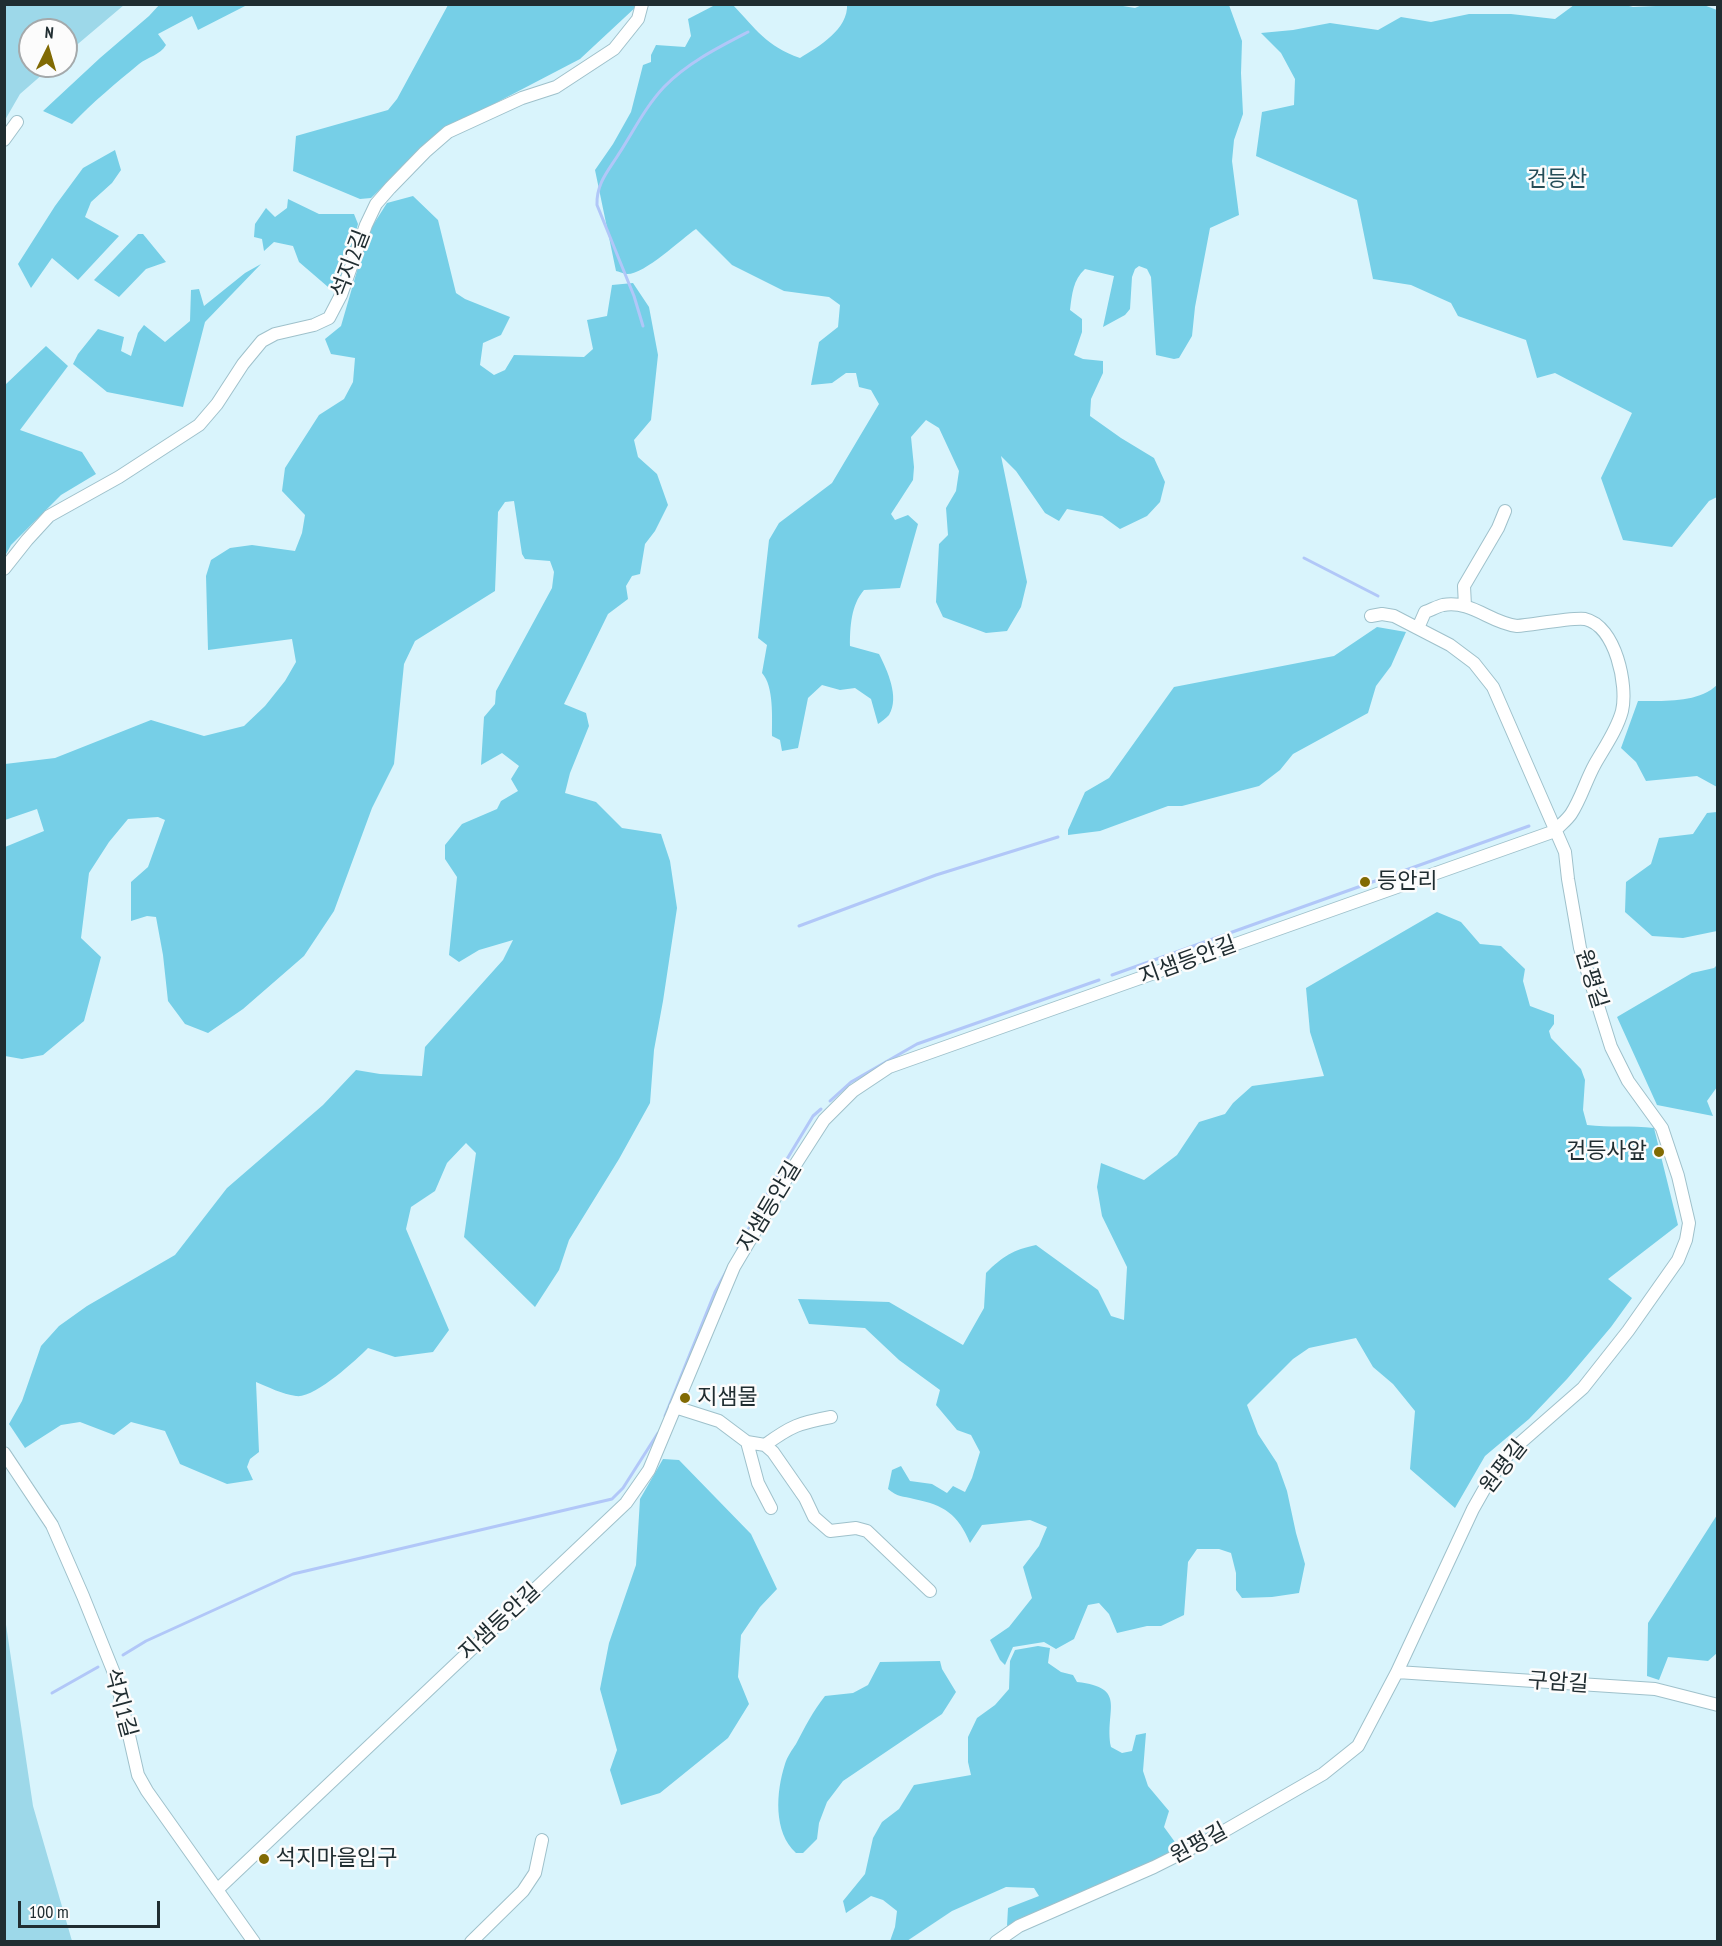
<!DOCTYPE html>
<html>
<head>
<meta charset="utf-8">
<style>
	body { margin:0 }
	#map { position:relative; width:1722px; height:1946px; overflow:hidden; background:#d9f4fc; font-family:"PT Sans Narrow",sans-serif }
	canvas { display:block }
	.frame { position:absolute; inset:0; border:6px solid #202d31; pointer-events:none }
	.north { position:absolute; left:18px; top:18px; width:60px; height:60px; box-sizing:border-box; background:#fcfcfc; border:2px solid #a4a9ab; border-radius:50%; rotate:5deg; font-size:16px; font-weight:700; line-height:24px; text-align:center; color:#202d31 }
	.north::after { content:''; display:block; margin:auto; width:21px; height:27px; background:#816a03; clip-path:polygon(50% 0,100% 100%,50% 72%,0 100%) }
	.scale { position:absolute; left:18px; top:1901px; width:142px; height:27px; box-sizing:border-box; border:3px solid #202d31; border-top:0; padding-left:8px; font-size:18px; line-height:21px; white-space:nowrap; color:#202d31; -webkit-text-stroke:4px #fcfcfc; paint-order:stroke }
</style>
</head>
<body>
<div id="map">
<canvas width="1722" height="1946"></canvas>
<div class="frame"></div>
<div class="north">N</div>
<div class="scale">100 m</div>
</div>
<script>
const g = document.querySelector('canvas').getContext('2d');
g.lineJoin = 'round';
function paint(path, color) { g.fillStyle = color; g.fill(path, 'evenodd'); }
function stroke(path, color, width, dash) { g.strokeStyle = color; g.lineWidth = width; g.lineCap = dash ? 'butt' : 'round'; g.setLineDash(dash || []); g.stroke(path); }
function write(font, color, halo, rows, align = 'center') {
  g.font = font + ' "PT Sans Narrow","Noto Sans KR",sans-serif'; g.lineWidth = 5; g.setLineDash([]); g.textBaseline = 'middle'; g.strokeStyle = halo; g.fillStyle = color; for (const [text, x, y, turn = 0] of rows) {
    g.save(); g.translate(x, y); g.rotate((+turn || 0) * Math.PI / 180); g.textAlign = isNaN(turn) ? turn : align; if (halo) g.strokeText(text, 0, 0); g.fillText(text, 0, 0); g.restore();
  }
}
paint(new Path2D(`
	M5 4H124V5L66 54V30H30V66H52L20 94 5 120Z
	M5 1618 33 1806 72 1941H5Z`), '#9dd8e9');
paint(new Path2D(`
	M160 4 247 5 198 30 192 16 158 34 166 45C160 55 148 57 139 64 116 83 93 102 72 124L43 111 100 58 149 16Z
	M847 4H1111L1135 8 1144 4 1229 5 1242 41 1241 73 1243 114 1234 140 1232 161 1239 215 1210 228 1195 307 1192 336 1179 358 1174 359 1156 355 1151 277 1147 269 1139 266 1135 269 1132 277 1130 309 1125 315 1103 327 1114 276 1085 269C1073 280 1072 294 1070 310L1082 319V332L1074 355 1083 359 1103 361V373L1091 399 1090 416 1121 438 1154 458 1165 482 1160 502 1147 516 1120 529 1102 516 1067 509 1059 521 1045 513 1016 471 1001 456 1027 582 1021 607 1007 631 986 633 943 617 936 602 939 544 948 535 946 508 956 491 959 471 939 428 926 420 911 437 914 467 913 480 891 514 895 520 908 515 918 524 900 588 864 590C851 605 850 627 850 646L879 654C887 670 900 697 889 715 886 718 881 722 878 724L871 699 855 688 840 690 822 685 808 698 798 748 782 751 780 740 772 736C772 718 774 686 762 673L767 645 758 638 769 540 779 523 832 483 879 404 871 390 859 387 856 373H846L832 383 811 385 819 342 838 327 840 305 829 297 784 291 732 265 696 229C681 239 643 276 626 274 624 274 618 271 616 271L595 170 613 144 631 112 643 65 651 62V55L656 45 685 47 691 36 688 19 715 5H733C756 29 766 46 800 58 818 47 849 29 847 4Z
	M448 5H638L580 59 440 132 371 198 360 199 293 171 296 136 388 110 397 99Z
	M1578 5 1621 4 1633 7 1701 4 1717 10V497L1709 501 1672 547 1623 540 1601 478 1632 413 1555 373 1537 378 1526 340 1458 316 1451 303 1411 285 1373 279 1357 200 1256 156 1262 112 1294 105 1295 79 1281 53 1261 33 1293 30 1330 23 1378 30 1401 17 1431 22 1469 14H1511L1555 19 1574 5Z
	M115 150 121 170 112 183 91 202 85 217 119 236 78 280 52 258 31 288 18 264 55 206 83 168Z
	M413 196 438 220 456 293 465 299 510 317 501 335 483 343 480 365 494 375 505 370 514 355 584 357 593 349 587 320 607 316 612 285 633 283 649 307 658 355 651 420 634 440 638 457 657 474 668 505 655 531 645 544 640 574 632 576 626 586 628 599 608 614 564 704 586 713 589 726 570 773 565 793 596 802 622 828 661 834 670 861 677 908 663 1001 654 1050 650 1103 619 1159 569 1240 559 1270 535 1307 464 1237 476 1153 466 1143 447 1163 435 1191 411 1207 406 1229 449 1330 433 1352 395 1357 368 1348C356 1360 314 1399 296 1396 282 1394 268 1387 256 1382L259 1452 250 1459 247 1467 253 1480 227 1484 180 1464 165 1431 131 1422 114 1435 80 1422 61 1425 25 1448 9 1424 22 1401 41 1346 59 1326 87 1306 175 1255 227 1188 323 1105 356 1070 380 1074 422 1076 425 1047 503 960 513 940 479 950 459 962 449 955 457 877 445 859V845L462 824 497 809 501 801 518 791 511 779 519 766 502 753 481 765 484 717 495 704 496 691 552 588 554 572 550 561 525 559 522 554 514 501 505 502 498 512 495 591 415 641 404 664 394 764 372 808 334 911 304 956 243 1009 208 1033 185 1024 168 1001 163 955 156 917 147 916 131 921V882L148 867 165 820 158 817 128 819 109 842 89 873 81 938 101 957 84 1021 43 1055 22 1059 5 1056V847L44 831 37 809 5 820V764L55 758 151 720 204 736 244 726 265 706 285 681 296 662 292 639 208 650 206 576 211 560 230 548 252 545 295 551 302 533 305 515 282 491 285 468 319 415 344 399 353 382 355 358 331 354 325 339 341 326 368 233 387 203Z
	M288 199 319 214H354L358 224 348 261 335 293 299 262 293 246 274 242 264 251 262 239 254 237 255 224 266 208 275 217 287 208Z
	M138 234H143L166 262 146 269 119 297 94 280Z
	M261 264 205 322 183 407 107 392 73 364 78 354 98 329 124 337 121 351 131 356 138 333 144 325 165 342 190 321 191 290 199 289 204 306 245 273Z
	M46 346 68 366 20 430 82 452 96 474 61 495 11 545 5 556V385Z
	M1377 627 1406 632 1391 666 1376 686 1368 713 1293 754 1280 770 1259 786 1182 806H1168L1100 831 1068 835V830L1085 792 1109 778 1174 687 1334 656Z
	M1717 685V787L1697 776 1646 781 1636 762 1621 748 1638 701C1664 701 1698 703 1717 685Z
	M1717 812V931L1683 938 1652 936 1625 912 1626 882 1651 864 1659 838 1693 834 1707 813Z
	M1437 912 1461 922 1480 944 1501 946 1525 969 1523 981 1530 1006 1554 1015V1024L1549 1031 1551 1038 1581 1069 1585 1080 1583 1110 1587 1125C1609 1128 1631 1125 1654 1128L1678 1225 1608 1279 1632 1298 1611 1327 1567 1379 1529 1419 1485 1456 1455 1508 1410 1469 1415 1411 1393 1384 1373 1367 1356 1338 1309 1348 1293 1359 1247 1405 1258 1434 1277 1463 1287 1491 1296 1533 1305 1564 1299 1593 1272 1597 1242 1598 1236 1590V1573L1231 1553 1219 1549H1197L1188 1562 1184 1615 1161 1626H1147L1117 1633 1109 1614 1099 1603 1088 1605 1074 1639 1056 1649 1044 1642 1013 1647 1005 1665 1000 1660 990 1640 1009 1627 1032 1598 1023 1567 1039 1546 1047 1527 1030 1520 982 1525 970 1543C958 1514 944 1505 914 1499 903 1496 897 1497 888 1489L892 1470 901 1466 910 1481 932 1484 947 1493 953 1486 965 1492 972 1478 980 1452 971 1435 957 1430 936 1405 940 1390 899 1360 865 1328 809 1324 798 1299 889 1302 963 1345 984 1308 986 1273C1003 1256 1013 1250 1036 1245L1098 1290 1111 1316 1124 1320 1127 1267 1102 1216 1097 1187 1101 1163 1144 1180 1177 1155 1199 1122 1225 1114 1233 1103 1252 1086 1324 1076 1310 1032 1306 988Z
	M1717 965V1087L1707 1101 1713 1116 1657 1105 1617 1017 1692 973 1714 968Z
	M663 1459 679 1460 751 1534 777 1589 760 1607 741 1635 738 1677 749 1704 728 1738 660 1793 621 1805 610 1770 617 1750 600 1689 609 1643 636 1565 640 1499Z
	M1717 1515V1653L1708 1661 1668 1657 1659 1680 1647 1676 1648 1623Z
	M1038 1646 1050 1648 1048 1663 1061 1672 1073 1675 1077 1682C1129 1688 1104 1710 1111 1747L1122 1753 1132 1751 1136 1735 1146 1733 1143 1771 1148 1786 1169 1811 1164 1827 1180 1849 1007 1926 1008 1908 1039 1896 1034 1888 1006 1887 952 1911 907 1941H890L895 1927 897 1911 883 1900 871 1896 846 1913 843 1901 865 1874 873 1838 882 1822 899 1809 914 1785 971 1775 968 1762V1737L977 1718 995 1705 1009 1689 1010 1661 1015 1650Z
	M940 1661 942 1669 956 1692 942 1714 843 1781 827 1802 819 1823 817 1839 803 1853H796C773 1832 776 1792 785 1764 787 1757 792 1750 796 1744 805 1727 813 1711 825 1696L853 1693 868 1685 880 1662Z`), '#76cfe7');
stroke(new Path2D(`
	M643 326 634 296 597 205C596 183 609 170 620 152 634 130 646 106 664 87 687 63 719 47 748 32
	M1304 558 1378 596
	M799 926 936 875 1058 837
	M1112 975 1529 826
	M830 1101 851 1082 917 1044 1099 980
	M738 1248 784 1164 813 1116 821 1109
	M665 1416 715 1292 727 1270
	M123 1655 146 1641 293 1574 612 1499 623 1488 658 1433
	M52 1693 98 1667`), '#b1c7f8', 3);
const minor = new Path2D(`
	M4 140 17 122
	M4 569 27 540 49 516 119 477 199 425 217 404 243 364 262 341 275 334 314 325 329 318 341 295 366 225 376 204 390 188 425 152 448 132 522 98 556 87 614 49 638 19 642 4
	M1465 606 1464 586 1498 528 1505 511
	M675 1407 719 1421 747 1442 765 1445 773 1452 805 1498 814 1517 830 1531 856 1528 867 1531 930 1591
	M747 1442 758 1483 771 1508
	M765 1445C791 1426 799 1423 831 1417
	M4 1453 52 1525 83 1596 116 1678 138 1775 147 1791 254 1942
	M1397 1672 1655 1689 1718 1705
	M217 1890 626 1503 649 1470 734 1267 788 1176 824 1120 853 1091 889 1067 1555 831C1560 825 1567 820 1571 814 1581 799 1586 780 1595 764 1604 748 1617 730 1622 711 1628 686 1616 626 1585 619 1573 617 1532 625 1517 626 1490 623 1472 600 1443 605 1438 606 1431 610 1425 612L1418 628
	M471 1942 523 1891 535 1873 542 1840
	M996 1942 1019 1926 1154 1867 1212 1838 1323 1774 1358 1746 1397 1672 1473 1509 1490 1479 1511 1451 1583 1388 1628 1331 1678 1260 1686 1240 1689 1223 1678 1176 1662 1128 1628 1081 1611 1047 1580 948 1568 879 1565 852 1493 687 1474 663 1450 645 1394 616 1382 614 1371 616`);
stroke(minor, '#9fc1cb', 14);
stroke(minor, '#fff', 12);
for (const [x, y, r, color] of [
	[1365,882,6,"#816a03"],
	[1659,1152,6,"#816a03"],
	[685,1398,6,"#816a03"],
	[264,1859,6,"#816a03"]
]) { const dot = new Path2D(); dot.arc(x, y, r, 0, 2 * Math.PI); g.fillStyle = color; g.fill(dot); stroke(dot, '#fcfcfc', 2); }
write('22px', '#254d58', '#fcfcfc', [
	["건등산",1557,180]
]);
write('22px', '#202d31', '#fcfcfc', [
	["석지2길",351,264,-69],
	["지샘등안길",1188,961,-20],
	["원평길",1591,979,73],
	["지샘등안길",770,1207,-59],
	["원평길",1504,1467,-52],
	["지샘등안길",500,1622,-43],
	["구암길",1558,1683,4],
	["석지1길",120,1703,75],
	["원평길",1199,1844,-28]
]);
write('22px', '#202d31', '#fcfcfc', [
	["등안리",1377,882],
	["건등사앞",1647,1152,"right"],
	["지샘물",697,1398],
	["석지마을입구",276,1859]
], 'left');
</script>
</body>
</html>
